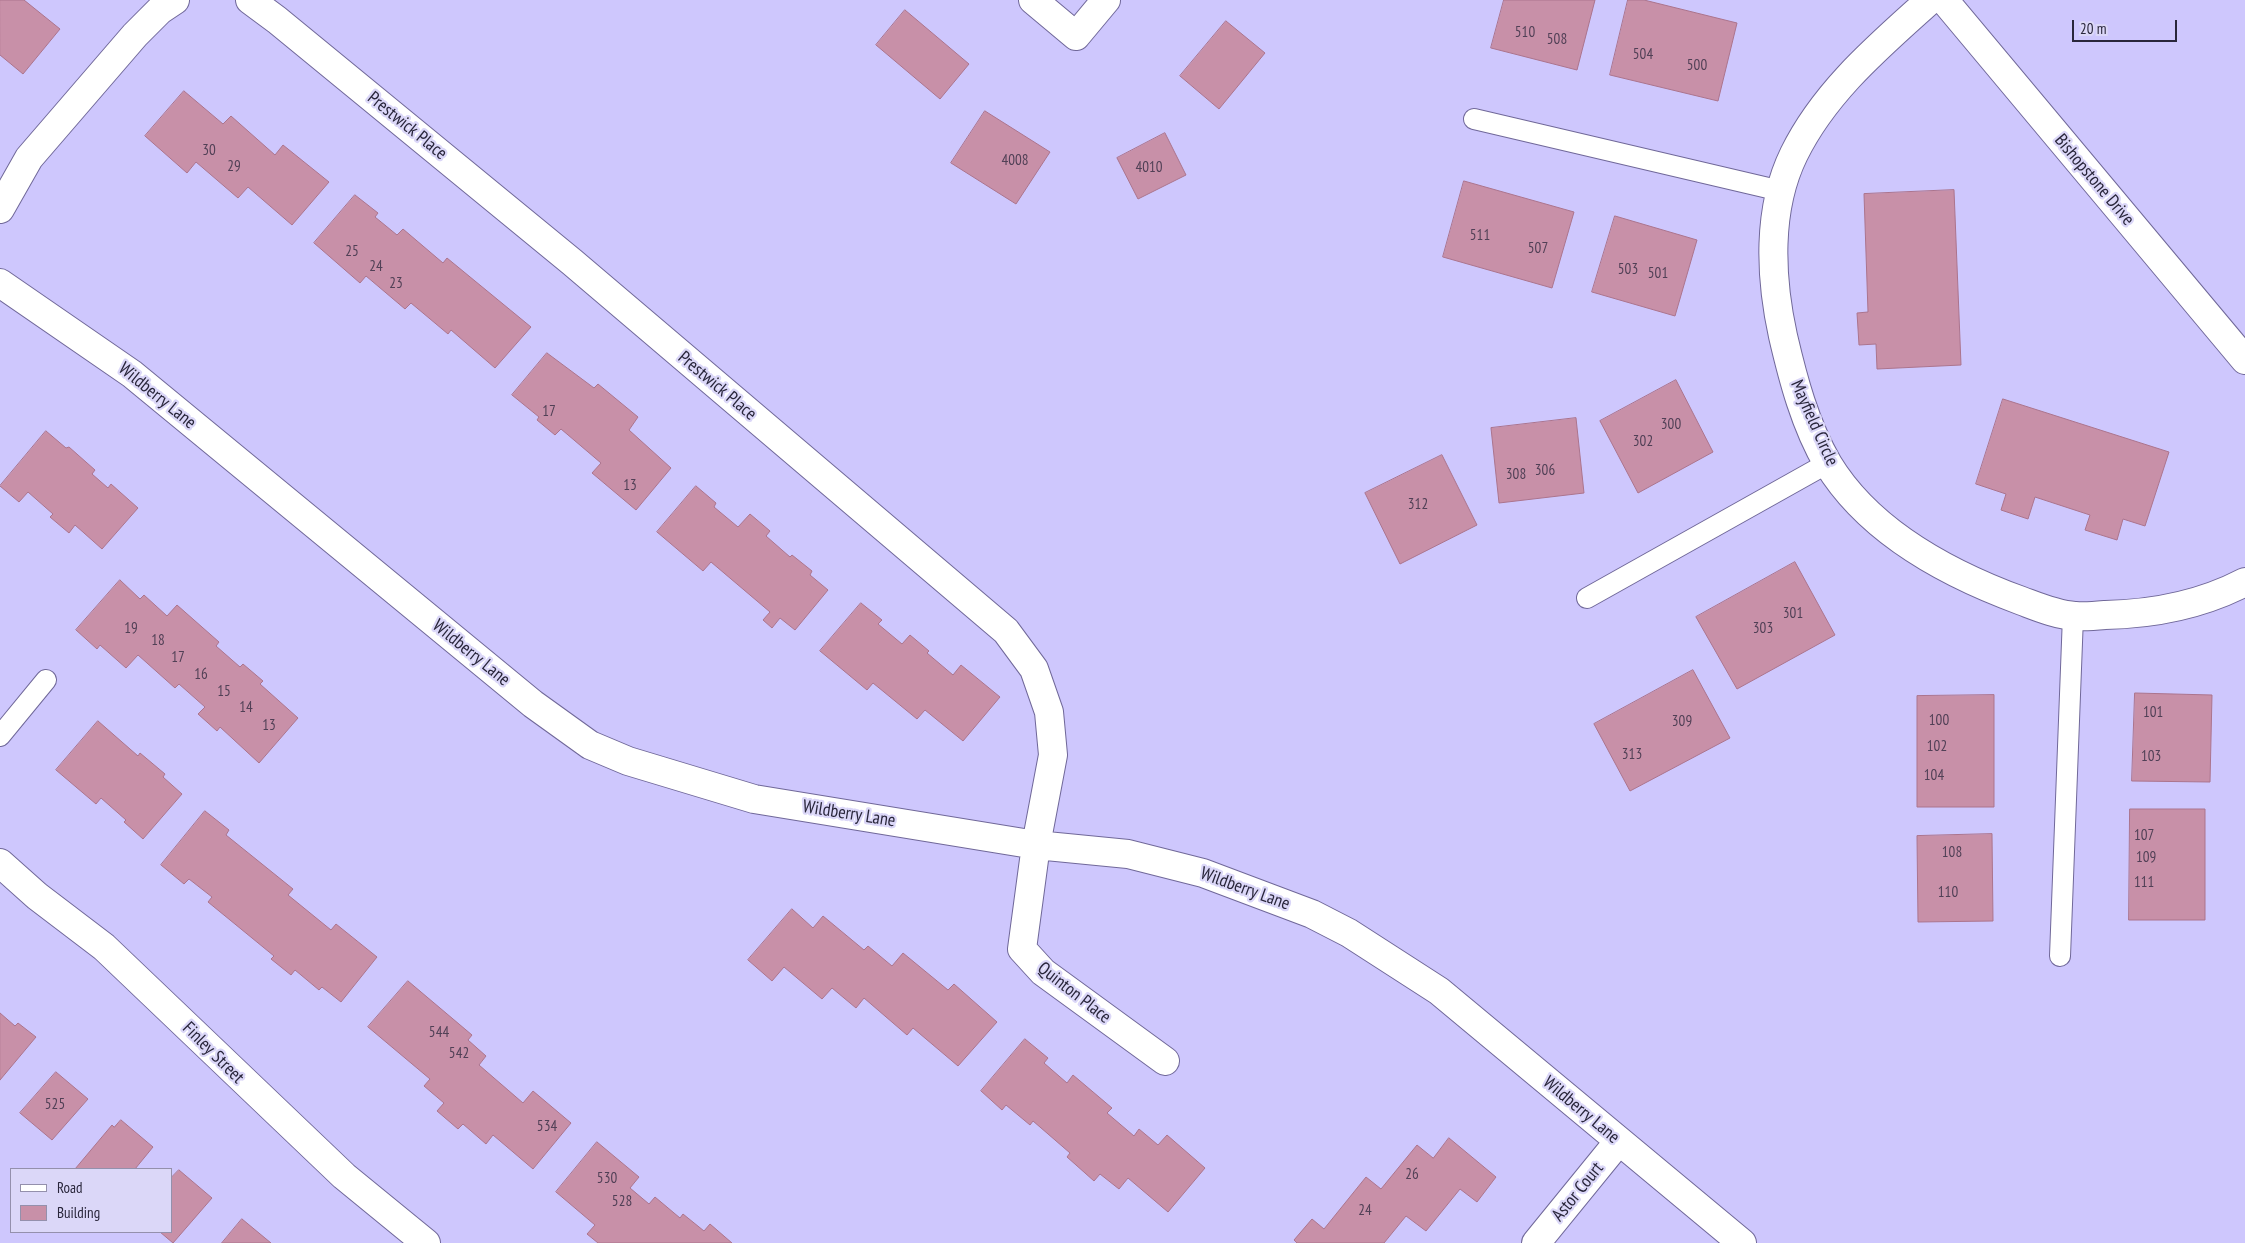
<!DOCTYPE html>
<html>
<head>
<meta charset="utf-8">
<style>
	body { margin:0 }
	#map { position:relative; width:2245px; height:1243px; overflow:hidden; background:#cec7fd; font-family:"PT Sans Narrow",sans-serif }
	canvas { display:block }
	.legend { position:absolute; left:10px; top:1168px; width:162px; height:65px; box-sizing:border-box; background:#dbd7f8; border:1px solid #9490ac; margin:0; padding:6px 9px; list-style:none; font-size:15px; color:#29263b }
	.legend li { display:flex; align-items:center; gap:10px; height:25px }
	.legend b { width:25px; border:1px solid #9490ac }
	.scale { position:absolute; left:2072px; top:20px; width:105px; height:22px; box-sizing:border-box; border:2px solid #29263b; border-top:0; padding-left:6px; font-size:15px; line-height:18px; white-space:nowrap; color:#29263b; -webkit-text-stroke:4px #dbd7f8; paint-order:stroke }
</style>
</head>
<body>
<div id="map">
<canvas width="2245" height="1243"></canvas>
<ul class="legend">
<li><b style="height:6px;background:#fff"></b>Road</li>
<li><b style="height:14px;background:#c890a8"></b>Building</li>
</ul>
<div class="scale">20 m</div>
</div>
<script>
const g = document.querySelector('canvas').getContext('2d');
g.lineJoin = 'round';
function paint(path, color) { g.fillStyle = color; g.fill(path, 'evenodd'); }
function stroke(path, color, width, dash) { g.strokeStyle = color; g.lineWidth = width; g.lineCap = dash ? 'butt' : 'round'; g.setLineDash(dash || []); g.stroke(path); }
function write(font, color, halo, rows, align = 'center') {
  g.font = font + ' "PT Sans Narrow",sans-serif'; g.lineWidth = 4.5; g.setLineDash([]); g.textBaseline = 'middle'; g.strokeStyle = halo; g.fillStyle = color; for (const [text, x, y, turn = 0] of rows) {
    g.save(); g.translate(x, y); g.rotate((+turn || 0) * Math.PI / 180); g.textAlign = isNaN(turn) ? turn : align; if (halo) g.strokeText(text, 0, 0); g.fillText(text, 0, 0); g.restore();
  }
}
const building = new Path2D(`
	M0 0H24L60 29 23 74 0 55Z
	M1504 0H1595L1577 70 1491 48Z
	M1628 0H1644L1737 23 1718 101 1610 75Z
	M905 10 969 64 940 99 876 45Z
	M1226 21 1265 53 1219 109 1180 76Z
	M184 91 223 124 231 116 275 155 283 145 329 182 292 225 248 187 238 198 196 162 187 173 145 136Z
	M985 111 1050 152 1016 204 951 163Z
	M1165 133 1186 175 1138 199 1117 158Z
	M1464 181 1574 212 1552 288 1443 257Z
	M1954 190 1961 365 1877 369 1876 344 1859 345 1857 313 1868 312 1864 194Z
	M355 195 378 213 375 217 397 235 403 229 443 263 447 258 531 327 495 368 451 330 448 334 411 303 405 309 366 276 360 283 314 243Z
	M1615 216 1697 240 1675 316 1592 292Z
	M547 353 594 388 598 384 638 417 629 430 671 468 636 510 592 473 601 463 561 429 555 435 537 420 539 417 512 395Z
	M1676 380 1713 452 1638 493 1600 421Z
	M2003 399 2169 452 2145 526 2123 519 2117 540 2085 530 2090 515 2035 497 2028 519 2001 510 2006 494 1976 484Z
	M1576 418 1584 493 1499 503 1491 428Z
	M46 431 66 448 69 447 95 470 92 474 108 488 111 484 138 508 102 549 75 525 69 533 50 517 53 514 28 492 19 502 0 486Z
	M1442 455 1477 525 1400 564 1365 493Z
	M696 486 716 503 714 507 738 527 750 514 770 531 766 536 790 557 792 555 812 571 810 575 828 590 795 630 780 618 772 628 763 620 770 612 711 562 703 571 657 532Z
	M1795 562 1835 635 1737 689 1696 617Z
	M120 580 140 599 144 595 167 616 177 605 219 642 216 646 240 667 243 664 263 681 260 684 298 718 259 763 220 727 217 731 198 714 205 707 179 684 175 688 138 655 126 668 100 645 97 649 76 630Z
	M861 603 882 620 878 624 902 644 910 635 929 651 927 653 953 675 961 665 1000 697 963 741 925 710 917 719 873 683 867 690 820 651Z
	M1693 670 1730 738 1630 791 1594 724Z
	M2135 693 2212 695 2210 782 2132 781Z
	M1994 695V807H1917V696Z
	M98 721 138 756 140 753 165 774 163 777 182 794 143 839 124 822 126 820 101 798 96 804 56 770Z
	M2130 809H2205V920H2129Z
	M205 811 229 830 226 835 293 889 288 895 331 930 336 924 377 957 341 1002 322 987 319 990 295 970 291 975 271 959 274 956 208 902 212 897 189 879 184 884 161 865Z
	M1992 834 1993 921 1918 922 1917 836Z
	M792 909 813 928 823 916 864 950 868 946 892 966 903 953 948 990 954 984 997 1022 958 1066 913 1028 907 1035 864 998 856 1008 832 988 822 999 784 967 772 981 748 960Z
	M408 981 472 1035 468 1040 486 1056 479 1065 523 1103 533 1091 571 1123 533 1169 493 1135 486 1144 463 1124 458 1129 437 1111 444 1103 424 1086 430 1079 368 1027Z
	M0 1013 15 1026 18 1023 36 1037 0 1080Z
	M1025 1039 1048 1058 1044 1063 1067 1083 1073 1075 1112 1108 1107 1113 1134 1136 1139 1129 1158 1145 1167 1135 1205 1168 1168 1212 1128 1178 1119 1189 1100 1174 1094 1181 1067 1157 1070 1153 1033 1121 1030 1125 1006 1105 1002 1110 981 1091Z
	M56 1072 88 1099 52 1140 20 1113Z
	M121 1120 153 1147 135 1169H75L112 1125 114 1127Z
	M1449 1138 1496 1177 1477 1202 1460 1189 1426 1231 1406 1216 1384 1243H1297L1294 1240 1312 1219 1324 1229 1366 1177 1381 1189 1417 1145 1433 1158Z
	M597 1142 639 1177 630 1188 649 1204 655 1197 680 1218 683 1214 704 1231 710 1224 732 1243H598L587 1234 595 1225 556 1192Z
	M179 1170 212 1198 173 1243 160 1232H171V1178Z
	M242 1219 271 1243H222Z`);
paint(building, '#c890a8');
stroke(building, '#ab748d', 1);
const service = new Path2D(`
	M1474 119 1781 191
	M1587 598 1828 463
	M0 736 46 680
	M2060 956 2073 616`);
const minor = new Path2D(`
	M250 0 277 20 572 262 1006 631 1034 669 1049 712 1053 755 1036 845 1022 949 1043 972 1165 1061
	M1033 0 1076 36 1106 0
	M1930 0C1879 46 1825 91 1794 154 1767 209 1770 277 1783 336 1793 379 1805 425 1828 464 1870 533 1948 574 2022 601 2038 607 2057 615 2075 616 2084 617 2095 616 2105 615 2154 614 2201 605 2245 582
	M1944 0 2245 360
	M0 209 29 158 135 35 160 10 175 0
	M0 283 132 374 533 704 590 745 628 761 754 799 1036 845 1128 854 1203 873 1312 914 1349 933 1439 991 1742 1243
	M0 863 37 896 104 947 344 1176 426 1243
	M1536 1243 1619 1141`);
stroke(service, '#706899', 22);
stroke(minor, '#706899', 30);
stroke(service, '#fff', 20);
stroke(minor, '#fff', 28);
write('15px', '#514056', null, [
	["510",1525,33],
	["508",1557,40],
	["504",1643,55],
	["500",1697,66],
	["30",209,151],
	["4008",1015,161],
	["29",234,167],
	["4010",1149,168],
	["511",1480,236],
	["507",1538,249],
	["25",352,252],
	["24",376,267],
	["503",1628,270],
	["501",1658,274],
	["23",396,284],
	["17",549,412],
	["300",1671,425],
	["302",1643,442],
	["306",1545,471],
	["308",1516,475],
	["13",630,486],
	["312",1418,505],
	["301",1793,614],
	["19",131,629],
	["303",1763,629],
	["18",158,641],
	["17",178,658],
	["16",201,675],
	["15",224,692],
	["14",246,708],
	["101",2153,713],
	["100",1939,721],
	["309",1682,722],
	["13",269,726],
	["102",1937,747],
	["313",1632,755],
	["103",2151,757],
	["104",1934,776],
	["107",2144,836],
	["108",1952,853],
	["109",2146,858],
	["111",2144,883],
	["110",1948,893],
	["544",439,1033],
	["542",459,1054],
	["525",55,1105],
	["534",547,1127],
	["26",1412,1175],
	["530",607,1179],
	["528",622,1202],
	["24",1365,1211]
]);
write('18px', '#29263b', '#dbd7f8', [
	["Prestwick Place",407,126,39],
	["Bishopstone Drive",2094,180,50],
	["Prestwick Place",717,386,40],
	["Wildberry Lane",157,396,39],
	["Mayfield Circle",1814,423,66],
	["Wildberry Lane",471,653,39],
	["Wildberry Lane",849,814,9],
	["Wildberry Lane",1245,889,20],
	["Quinton Place",1074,993,38],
	["Finley Street",213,1053,45],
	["Wildberry Lane",1581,1110,40],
	["Astor Court",1578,1192,-51]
]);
</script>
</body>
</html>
